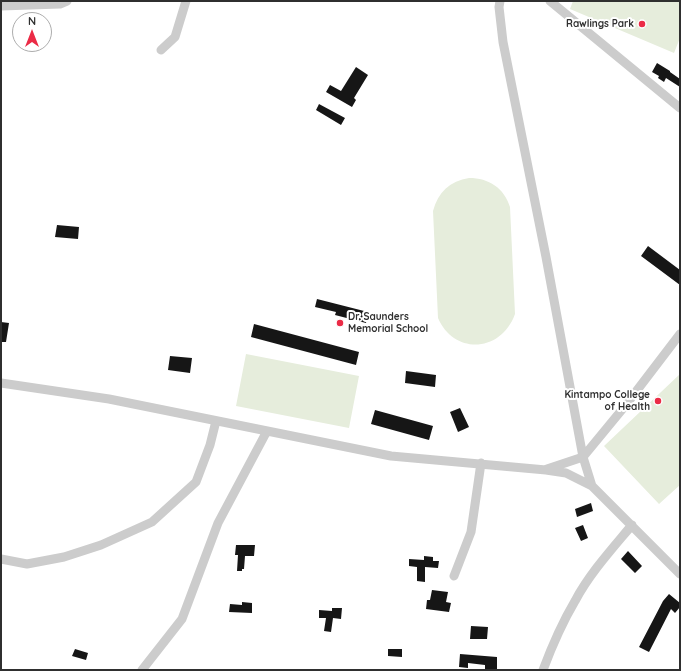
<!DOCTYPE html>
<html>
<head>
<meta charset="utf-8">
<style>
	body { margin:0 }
	#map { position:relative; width:681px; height:671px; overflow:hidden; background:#fff; font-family:Quicksand,sans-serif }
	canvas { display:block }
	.frame { position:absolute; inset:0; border:2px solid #2f2f2f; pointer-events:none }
	.north { position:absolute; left:12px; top:12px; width:40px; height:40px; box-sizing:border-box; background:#fff; border:1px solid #acacac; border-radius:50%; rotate:0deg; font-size:11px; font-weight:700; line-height:16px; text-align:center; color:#2f2f2f }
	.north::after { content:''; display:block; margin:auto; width:14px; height:18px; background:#eb2b46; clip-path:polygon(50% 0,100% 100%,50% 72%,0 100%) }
</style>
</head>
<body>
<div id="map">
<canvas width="681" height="671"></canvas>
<div class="frame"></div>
<div class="north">N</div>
</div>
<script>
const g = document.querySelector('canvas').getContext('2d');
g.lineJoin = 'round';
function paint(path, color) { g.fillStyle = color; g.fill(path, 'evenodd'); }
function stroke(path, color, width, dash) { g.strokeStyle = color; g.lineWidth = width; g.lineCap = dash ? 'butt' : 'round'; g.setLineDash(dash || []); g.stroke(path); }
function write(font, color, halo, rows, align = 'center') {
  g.font = font + ' Quicksand,sans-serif'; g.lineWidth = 4; g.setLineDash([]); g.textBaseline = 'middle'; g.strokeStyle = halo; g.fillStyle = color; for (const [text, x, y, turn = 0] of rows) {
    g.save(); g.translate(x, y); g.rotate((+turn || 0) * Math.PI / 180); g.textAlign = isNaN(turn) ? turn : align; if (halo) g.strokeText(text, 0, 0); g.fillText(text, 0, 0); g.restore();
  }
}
paint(new Path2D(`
	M573 1H680V38L674 53 570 9Z
	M469 178C489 178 504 188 510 207L515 314C501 353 454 355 438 318L433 211C438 192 450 181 469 178Z
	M246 354 359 376 349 428 236 406Z
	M680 374V485L659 504 604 446Z`), '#e6eddc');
paint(new Path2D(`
	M657 63 670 71V72L680 79V87L666 78 664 82 658 78 659 76 652 72Z
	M356 67 368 75 354 98 356 100 352 107 326 92 330 85 341 91Z
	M319 104 345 118 341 125 316 110Z
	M57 225 79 227 78 239 55 237Z
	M648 246 680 270V285L641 256Z
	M317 299 368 312 366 323 335 315 336 312 315 307Z
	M1 322 9 323 6 342H1Z
	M254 324 359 352 356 365 251 337Z
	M170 356 192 358 190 373 168 370Z
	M406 371 436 375 435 387 405 383Z
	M460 408 469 427 458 432 450 412Z
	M375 410 433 426 429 440 371 424Z
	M591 503 593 511 577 517 575 509Z
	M583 525 588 538 581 541 575 528Z
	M236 545H255L254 556H245L244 569H242V571H237L238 555H235Z
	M628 551 642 566 635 573 621 559Z
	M424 556 433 557V561H439L438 568 425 567V582L417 581V567L409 566V559L424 560Z
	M432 590 448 592 446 602 451 603 449 612 426 609 427 600H430Z
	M669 594 680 603V607L675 613 671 609 649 652 639 647 663 601Z
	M242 602 252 603V613L229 612 230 604 242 605Z
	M332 608H342L341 619 333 618 331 632 324 631 326 618H319V610L332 611Z
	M471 626 488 627 487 639H470Z
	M75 649 88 653 86 660 72 656Z
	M388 649H402V657L388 656Z
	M460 654 497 657V670H485V665L468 663V668L459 667Z`), '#161616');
stroke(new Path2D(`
	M500 1 499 7 503 42 546 257 583 457 592 486
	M550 1 680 108
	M1 6 60 4 67 1
	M161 50 175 37 186 1
	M1 383 109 399 391 456 546 470 566 473 592 486 680 574
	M547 469 583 457 625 406 680 334
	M1 559 27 564 64 557 101 545 152 522 196 482 210 445 216 421
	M454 576 471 532 481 463
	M142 670 182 619 218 523 267 431
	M543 670C552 646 562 623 575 601 590 573 612 549 632 525`), '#ccc', 9);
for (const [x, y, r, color] of [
	[642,24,4,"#eb2b46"],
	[340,323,4,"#eb2b46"],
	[658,401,4,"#eb2b46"]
]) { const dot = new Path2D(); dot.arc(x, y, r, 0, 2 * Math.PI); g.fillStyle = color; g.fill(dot); stroke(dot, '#fff', 1.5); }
write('bold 10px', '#2f2f2f', '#fff', [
	["Rawlings Park",634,24],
	["Dr. Saunders",348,317,"left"],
	["Memorial School",348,329,"left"],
	["Kintampo College",650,395],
	["of Health",650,407]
], 'right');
</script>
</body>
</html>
